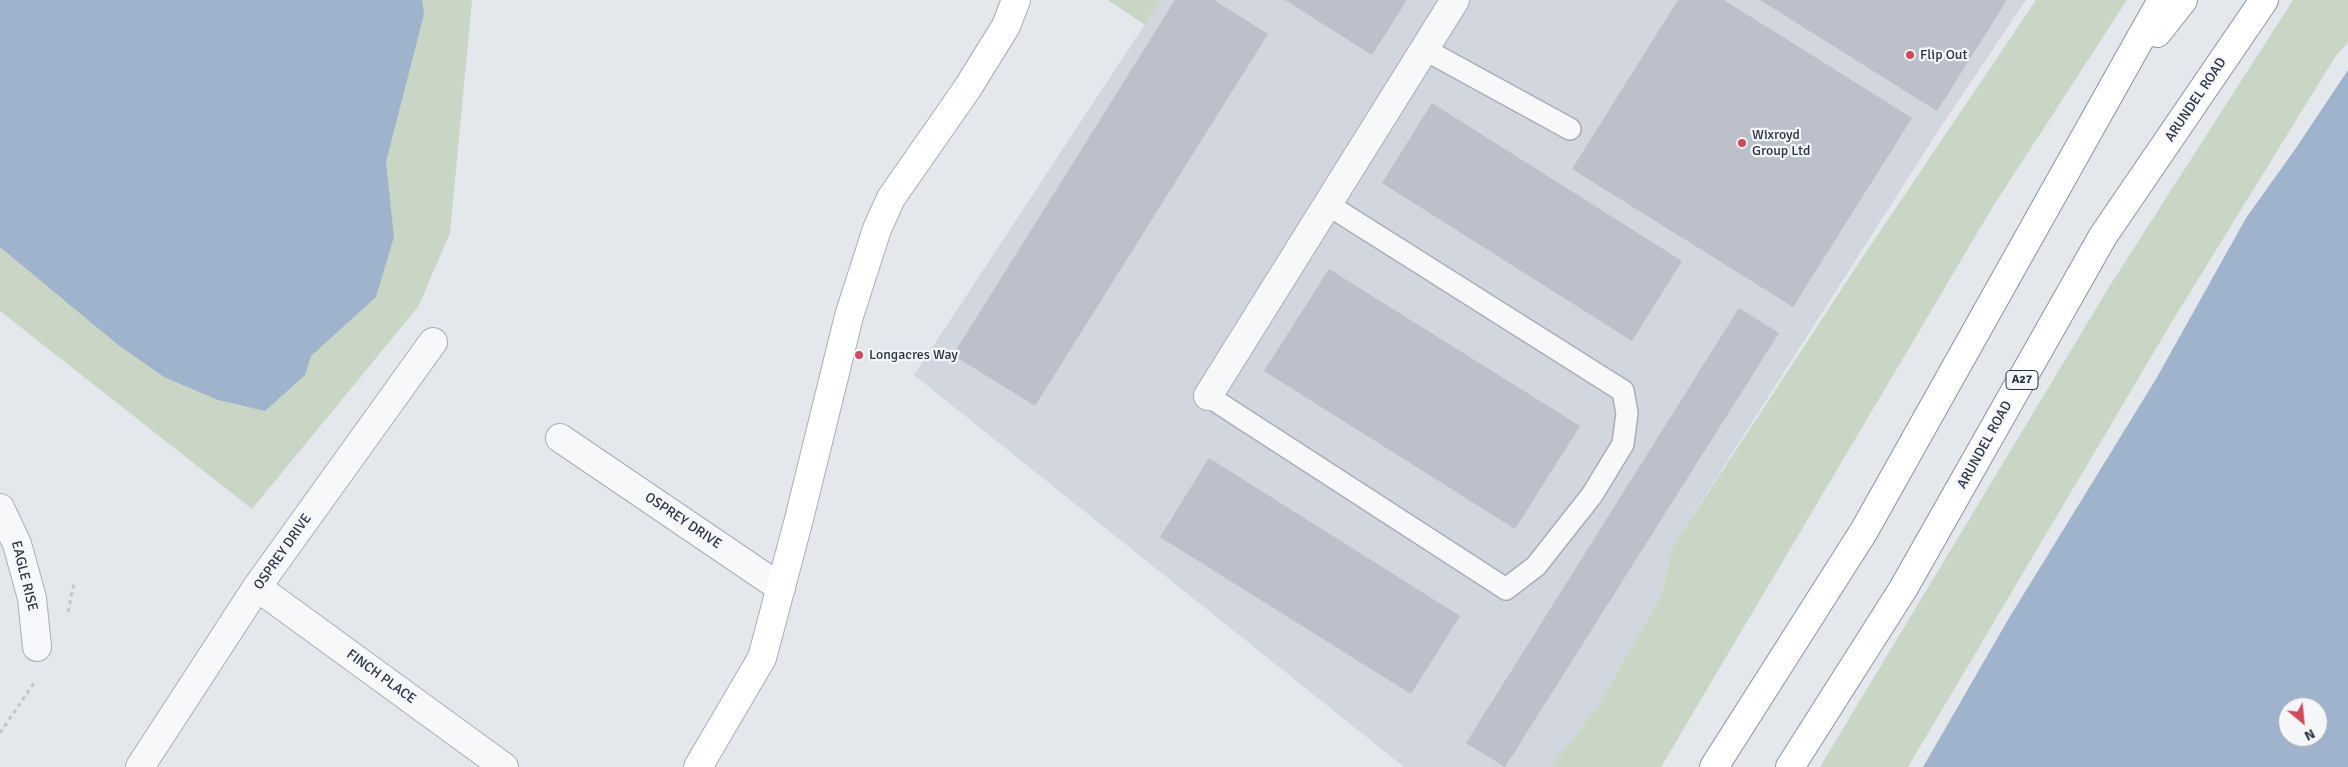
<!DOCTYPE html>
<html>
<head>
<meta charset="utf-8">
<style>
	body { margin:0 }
	#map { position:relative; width:2348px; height:767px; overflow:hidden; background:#e4e7ec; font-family:Signika,sans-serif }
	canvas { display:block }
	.north { position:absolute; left:2278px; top:697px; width:50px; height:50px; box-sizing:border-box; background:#f4f6f9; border:1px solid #a4a8b1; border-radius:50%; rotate:152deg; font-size:14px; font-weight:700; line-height:20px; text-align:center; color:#2b3445 }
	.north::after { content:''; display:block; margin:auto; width:18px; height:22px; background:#d1495b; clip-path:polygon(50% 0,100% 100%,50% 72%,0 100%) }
</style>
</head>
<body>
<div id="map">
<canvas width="2348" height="767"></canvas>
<div class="north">N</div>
</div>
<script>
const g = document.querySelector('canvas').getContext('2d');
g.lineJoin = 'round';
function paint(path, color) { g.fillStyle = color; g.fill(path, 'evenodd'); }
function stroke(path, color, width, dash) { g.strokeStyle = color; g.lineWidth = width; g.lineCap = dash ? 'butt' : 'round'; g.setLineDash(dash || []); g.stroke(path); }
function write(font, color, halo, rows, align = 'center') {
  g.font = font + ' Signika,sans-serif'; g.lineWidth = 4.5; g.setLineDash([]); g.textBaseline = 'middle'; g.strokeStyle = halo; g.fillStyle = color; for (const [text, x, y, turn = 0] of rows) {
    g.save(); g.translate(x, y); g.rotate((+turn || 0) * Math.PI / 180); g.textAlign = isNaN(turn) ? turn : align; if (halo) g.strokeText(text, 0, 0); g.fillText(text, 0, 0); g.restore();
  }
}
paint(new Path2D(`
	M1161 0H2026L1940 128 1673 546 1661 596 1596 709 1550 767H1404L914 375Z`), '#d2d6de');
paint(new Path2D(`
	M0 0H472L450 233 418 307 252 509 0 311Z
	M1108 0H1161L1145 25Z
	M2036 0H2127L1992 208 1661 767H1550L1596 709 1661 596 1673 546 1860 261Z
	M2293 0H2348V42L2335 57 2173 320 1908 767H1820L2109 287Z`), '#c9d6c5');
paint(new Path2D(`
	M0 0H422L424 14 386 162 394 237 376 297 311 356 305 375 265 411 218 400 164 377 117 344 0 247Z
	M2348 70V767H1923L2009 618 2156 379 2246 218 2296 148ZM2288 707H2318V737H2288Z`), '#9fb4cc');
paint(new Path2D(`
	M1175 0H1214L1268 34 1035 406 953 355Z
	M1285 0H1407L1372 55Z
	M1678 0H1724L1912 118 1793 307 1572 169Z
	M1760 0H2007L1937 111Z
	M1432 103 1682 261 1632 341 1382 183Z
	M1329 269 1580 426 1515 529 1264 371Z
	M1739 308 1779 333 1505 767 1466 743Z
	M1209 458 1460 616 1411 694 1160 537Z`), '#bbc0ca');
const lane = new Path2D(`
	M1424 49 1570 129
	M1208 396 1506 589 1536 566 1592 495 1623 444 1627 413 1623 391 1327 204`);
const street = new Path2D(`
	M1208 396 1455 0
	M560 438 781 588
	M0 508 17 544 32 598 37 647
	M257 587 504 767
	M140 767 257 587 433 342`);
const secondary = new Path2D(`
	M698 767 762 658 799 519 849 316 877 229 891 198 967 89 1006 26 1016 0`);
const highway = new Path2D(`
	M2157 33 2183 0
	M1714 767 1864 531 2162 0
	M1790 767 1903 589 2103 236 2264 0`);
stroke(lane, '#a9aeb7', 24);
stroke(street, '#a9aeb7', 30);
stroke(secondary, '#a9aeb7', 30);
stroke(highway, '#8b94a3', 30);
stroke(new Path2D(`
	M68 612 74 583
	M0 733 36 680`), '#c2c5cb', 3, [4, 4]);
stroke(lane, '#f7f8fa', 21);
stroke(street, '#f7f8fa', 28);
stroke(secondary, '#fff', 28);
stroke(highway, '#fff', 28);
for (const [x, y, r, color] of [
	[1910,55,5,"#d1495b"],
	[1742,143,5,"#d1495b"],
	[859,355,5,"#d1495b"]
]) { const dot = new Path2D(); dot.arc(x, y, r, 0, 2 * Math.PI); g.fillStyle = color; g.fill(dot); stroke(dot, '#f4f6f9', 2); }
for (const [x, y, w] of [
	[2022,380,32]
]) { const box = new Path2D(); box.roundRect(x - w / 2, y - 9.5, w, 19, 4); g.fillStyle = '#f4f6f9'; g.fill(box); stroke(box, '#2b3445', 1); }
write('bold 12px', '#2b3445', null, [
	["A27",2022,380]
]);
write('14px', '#2b3445', '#f4f6f9', [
	["Flip Out",1920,55],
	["Wixroyd",1752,135],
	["Group Ltd",1752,151],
	["Longacres Way",869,355]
], 'left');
write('14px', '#2b3445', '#f4f6f9', [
	["ARUNDEL ROAD",2196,100,-56],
	["ARUNDEL ROAD",1985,445,-61],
	["OSPREY DRIVE",683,521,34],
	["OSPREY DRIVE",283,552,-55],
	["EAGLE RISE",24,576,76],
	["FINCH PLACE",381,677,36]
]);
</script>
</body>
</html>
